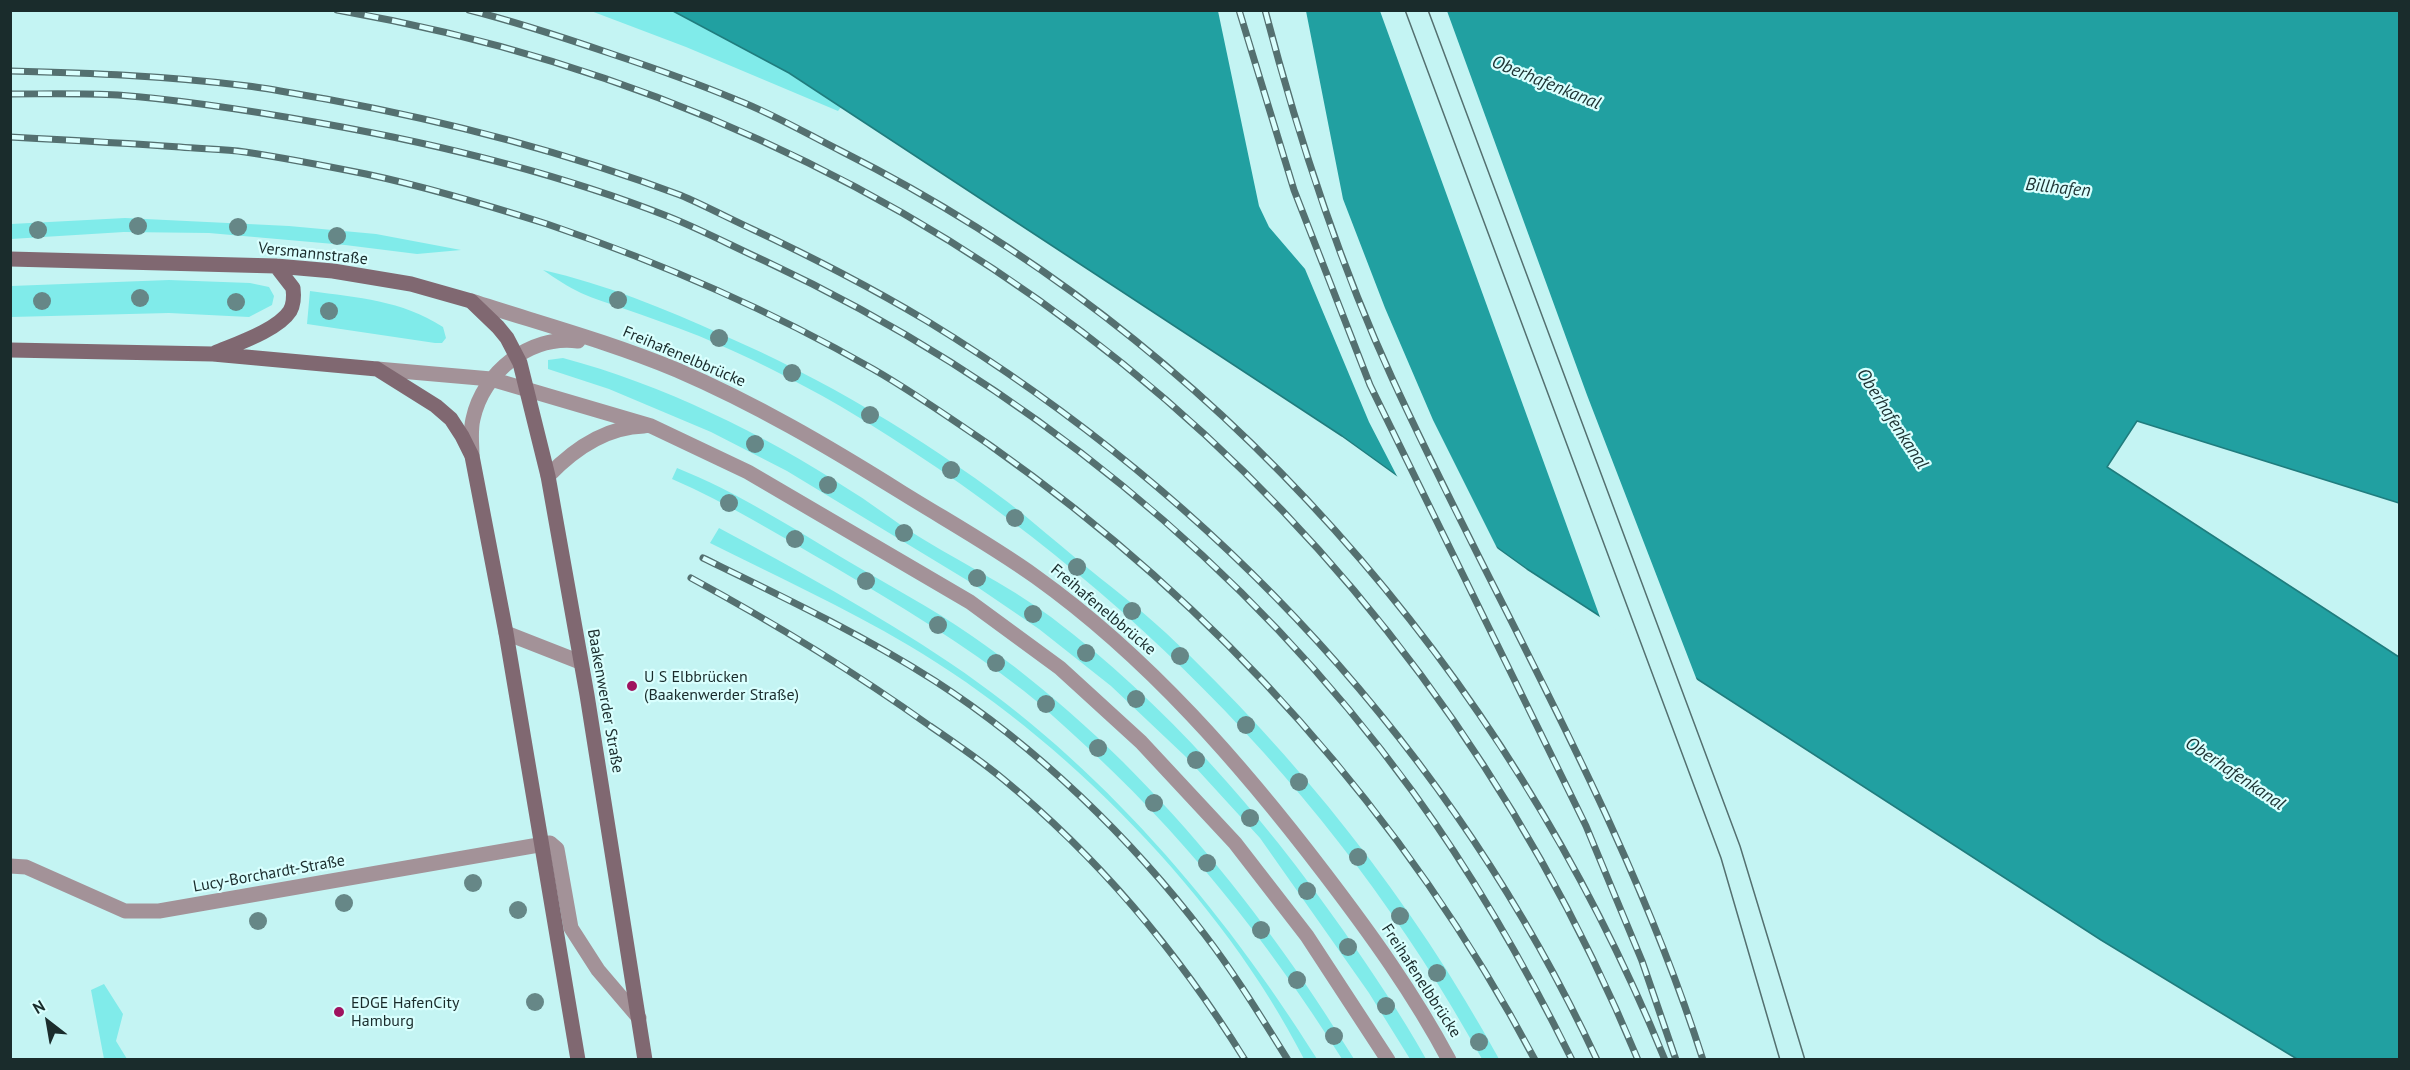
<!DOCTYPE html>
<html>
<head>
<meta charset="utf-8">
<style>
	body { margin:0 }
	#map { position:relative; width:2410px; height:1070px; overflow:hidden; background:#c4f4f3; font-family:"PT Sans",sans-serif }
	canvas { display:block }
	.frame { position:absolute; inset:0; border:12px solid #1a2c2c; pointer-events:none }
	.north { position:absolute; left:18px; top:992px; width:60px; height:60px; -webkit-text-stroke:4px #d9fffe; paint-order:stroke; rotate:329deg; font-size:16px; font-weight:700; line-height:24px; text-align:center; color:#1a2c2c }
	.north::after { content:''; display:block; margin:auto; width:21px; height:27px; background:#1a2c2c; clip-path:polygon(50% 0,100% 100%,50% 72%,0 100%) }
</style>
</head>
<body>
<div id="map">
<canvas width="2410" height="1070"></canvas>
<div class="frame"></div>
<div class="north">N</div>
</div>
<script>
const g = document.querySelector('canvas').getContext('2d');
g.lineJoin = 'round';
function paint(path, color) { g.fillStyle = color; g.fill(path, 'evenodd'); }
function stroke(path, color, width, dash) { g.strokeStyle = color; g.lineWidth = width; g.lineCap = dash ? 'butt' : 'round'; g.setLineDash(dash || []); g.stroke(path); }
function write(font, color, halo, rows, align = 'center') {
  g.font = font + ' "PT Sans",sans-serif'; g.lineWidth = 4.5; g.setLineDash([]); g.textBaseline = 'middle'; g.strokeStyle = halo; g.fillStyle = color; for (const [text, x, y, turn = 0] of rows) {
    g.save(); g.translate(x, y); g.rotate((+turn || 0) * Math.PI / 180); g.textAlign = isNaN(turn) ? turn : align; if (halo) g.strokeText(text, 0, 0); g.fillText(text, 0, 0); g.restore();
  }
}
paint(new Path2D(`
	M591 11H673L789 73 841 107 838 111 686 47Z
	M125 218 289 226 376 234 461 250 417 254 345 245 209 233 124 232 11 239V224Z
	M543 270C605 284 665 309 723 335 824 379 920 436 1009 503 1032 521 1055 541 1078 560 1107 584 1138 607 1166 633 1297 756 1413 901 1499 1059H1482C1333 788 1106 564 840 406 795 380 747 356 699 336 674 326 648 317 622 308 609 303 594 299 581 293 568 287 555 278 543 270Z
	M169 280 250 283 269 287 274 296 272 305 249 317 169 313 11 317V286Z
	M310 291C359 298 401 300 443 327L446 338 442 343H435L307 324Z
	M563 358C661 384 764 434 848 489 868 501 886 515 905 528 953 559 1005 583 1051 617 1165 703 1261 813 1343 930 1372 972 1401 1014 1426 1059H1410L1369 993 1260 838 1185 756 1111 686 1039 629 970 582 787 471 711 432 609 389 548 369V360Z
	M677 468C737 492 791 527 846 560 888 585 932 608 972 636 1128 743 1257 900 1354 1059H1342C1265 937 1182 833 1075 736 1058 721 1042 705 1024 691 964 644 897 604 831 565 779 535 727 503 672 479Z
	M719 528C797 570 876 613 950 663 1100 764 1222 907 1317 1059H1304C1223 899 1063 736 908 645 844 607 776 576 710 543Z
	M104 984 123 1014 116 1041 127 1059H104L91 990Z`), '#80ebea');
const water = new Path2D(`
	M673 11H2399V503L2137 421 2107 467 2399 657V1059H2297L2101 940 1527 569 1342 436 789 73Z`);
paint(water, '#21a0a1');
stroke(water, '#1f7d7e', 1.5);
paint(new Path2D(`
	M1218 11H1306L1343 199 1385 308 1433 420 1499 552 1399 480 1369 422 1305 269 1269 227 1259 206Z
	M1380 11H1447L1587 395 1698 683 1601 620Z`), '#c4f4f3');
stroke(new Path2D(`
	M506 633 580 662`), '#a39298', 15);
stroke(new Path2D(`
	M471 301C539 323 610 342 677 370 756 404 829 447 901 492 946 520 993 546 1036 577 1148 657 1242 765 1325 874 1370 933 1414 994 1449 1060
	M377 369 491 379 651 426 748 472 970 602 1060 668 1141 742 1235 843 1307 936 1388 1060
	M472 456C472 445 470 431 473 419 483 372 530 335 578 341
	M548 476C574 449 605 427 644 426
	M10 866 26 867 125 911H159L550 843 557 849 571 928 598 970 639 1018`), '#a39298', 15);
stroke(new Path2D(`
	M10 259 276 266 333 271 411 284 471 301 498 327 507 338 520 363 548 476 587 695 645 1060
	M10 350 213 354 377 369 436 406 451 419 462 436 472 456 506 633 578 1060
	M215 353C236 344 278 330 290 311 294 304 294 296 293 288L276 266`), '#806871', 15);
stroke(new Path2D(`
	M1405 10 1721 858 1780 1060
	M1428 10 1740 846 1805 1060`), '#547070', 1.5);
const rail = new Path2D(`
	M337 10C932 114 1407 502 1638 1060
	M469 10C517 22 565 38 612 54 654 68 696 83 737 100 773 114 807 134 841 151 1219 341 1505 669 1665 1060
	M1239 10 1294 190 1370 385 1586 826 1642 961 1676 1060
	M1265 10C1298 136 1338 260 1392 378 1496 605 1627 821 1703 1060
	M10 71C90 73 169 76 248 86 274 89 300 95 326 99 446 121 565 152 680 195 704 205 728 218 752 229 812 257 870 287 927 321 1218 499 1452 749 1597 1060
	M10 94C46 94 82 93 118 95 185 100 253 111 320 123 438 144 555 172 667 216 700 229 732 246 765 261 1020 380 1247 564 1413 792 1474 876 1526 967 1572 1060
	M10 137C67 140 123 143 180 147 201 149 224 149 245 152 285 158 326 166 366 174 427 187 487 205 547 224 659 262 770 310 873 369 913 392 953 420 991 446 1218 606 1405 814 1535 1060
	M703 558C781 596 861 634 935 681 1036 746 1132 839 1205 935 1235 974 1261 1017 1288 1060
	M691 578C774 623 853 671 930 726 955 743 980 760 1003 779 1098 857 1180 955 1245 1060`);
stroke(rail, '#547070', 7);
stroke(rail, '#d9fffe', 4.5, [14]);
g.fillStyle = '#668787';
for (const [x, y] of [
	[138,226],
	[238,227],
	[38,230],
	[337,236],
	[140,298],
	[618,300],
	[42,301],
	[236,302],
	[329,311],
	[719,338],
	[792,373],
	[870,415],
	[755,444],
	[951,470],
	[828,485],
	[729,503],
	[1015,518],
	[904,533],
	[795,539],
	[1077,567],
	[977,578],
	[866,581],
	[1132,611],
	[1033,614],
	[938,625],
	[1086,653],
	[1180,656],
	[996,663],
	[1136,699],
	[1046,704],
	[1246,725],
	[1098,748],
	[1196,760],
	[1299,782],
	[1154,803],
	[1250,818],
	[1358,857],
	[1207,863],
	[473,883],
	[1307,891],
	[344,903],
	[518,910],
	[1400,916],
	[258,921],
	[1261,930],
	[1348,947],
	[1437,973],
	[1297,980],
	[535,1002],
	[1386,1006],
	[1334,1036],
	[1479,1042]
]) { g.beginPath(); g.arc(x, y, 9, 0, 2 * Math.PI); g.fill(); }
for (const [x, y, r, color] of [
	[632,686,6,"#9f135f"],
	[339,1012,6,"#9f135f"]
]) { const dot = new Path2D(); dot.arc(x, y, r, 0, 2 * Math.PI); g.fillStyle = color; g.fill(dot); stroke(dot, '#d9fffe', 2); }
write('16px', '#1a2c2c', '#d9fffe', [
	["Versmannstraße",313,254,6],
	["Freihafenelbbrücke",684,357,23],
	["Freihafenelbbrücke",1103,610,40],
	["Baakenwerder Straße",605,701,80],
	["Lucy-Borchardt-Straße",269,874,-10],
	["Freihafenelbbrücke",1421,981,57]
]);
write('16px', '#1a2c2c', '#d9fffe', [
	["U S Elbbrücken",644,677],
	["(Baakenwerder Straße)",644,695],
	["EDGE HafenCity",351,1003],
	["Hamburg",351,1021]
], 'left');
write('italic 18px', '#1d3232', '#d9fffe', [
	["Oberhafenkanal",1546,83,22],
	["Billhafen",2058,188,6],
	["Oberhafenkanal",1892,419,57],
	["Oberhafenkanal",2235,774,34]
]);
</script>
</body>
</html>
